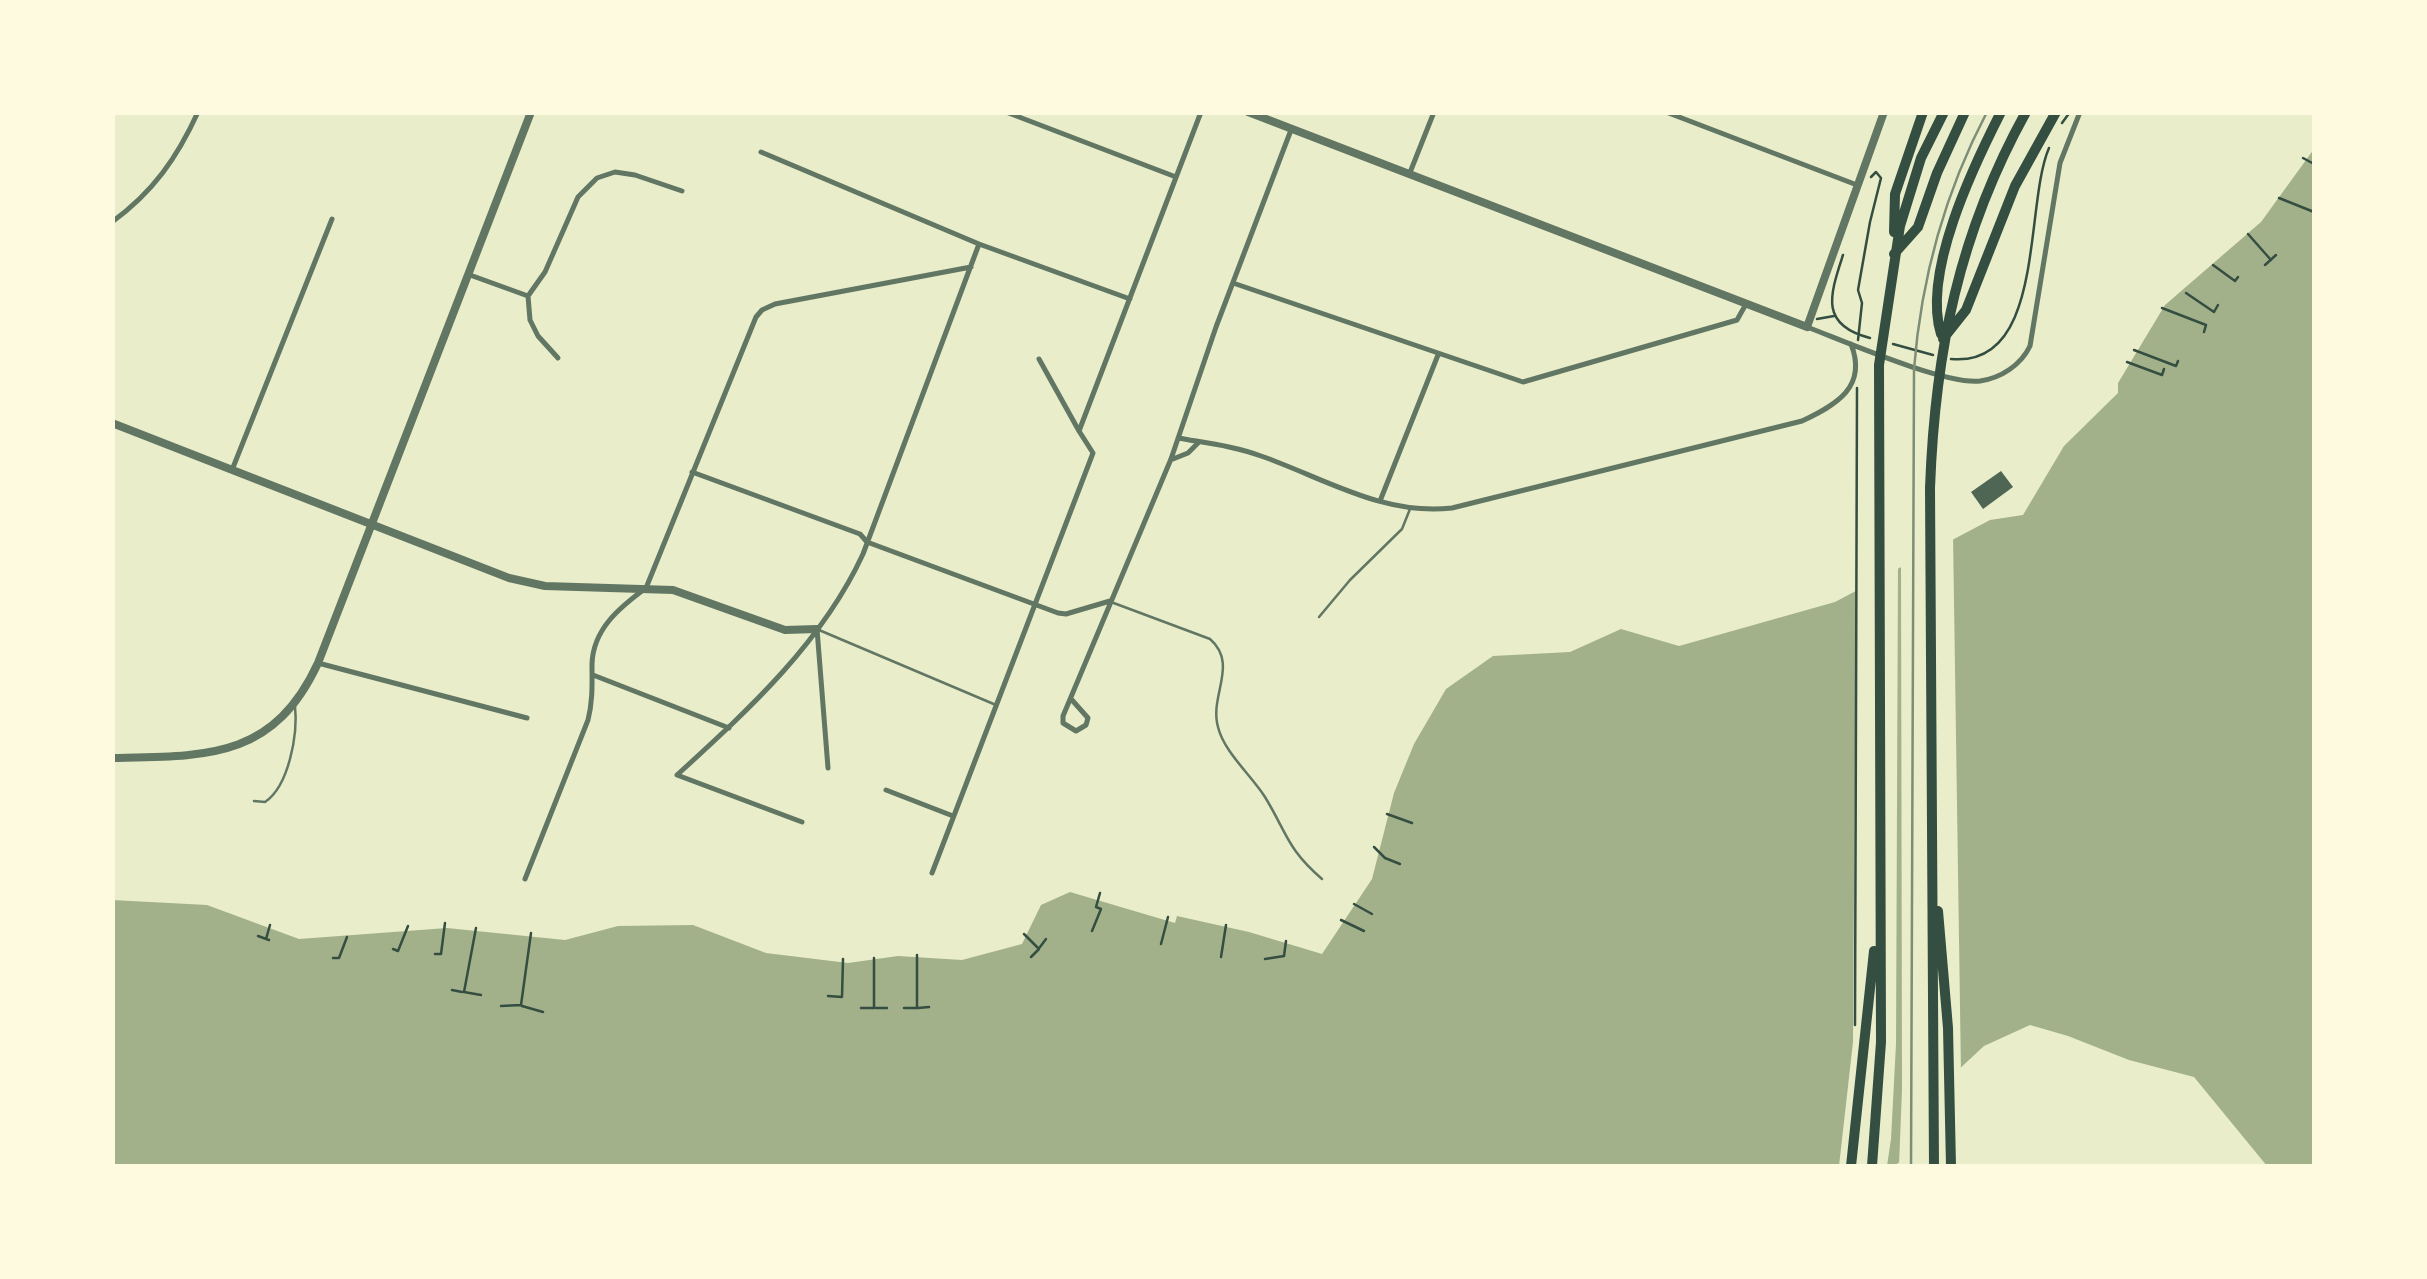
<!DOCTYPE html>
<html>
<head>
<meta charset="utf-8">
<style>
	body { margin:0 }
	#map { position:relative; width:2427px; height:1279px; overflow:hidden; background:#e9edc9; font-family:Overpass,sans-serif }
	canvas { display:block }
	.frame { position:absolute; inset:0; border:115px solid #fefae0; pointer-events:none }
</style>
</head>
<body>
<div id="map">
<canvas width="2427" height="1279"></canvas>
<div class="frame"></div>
</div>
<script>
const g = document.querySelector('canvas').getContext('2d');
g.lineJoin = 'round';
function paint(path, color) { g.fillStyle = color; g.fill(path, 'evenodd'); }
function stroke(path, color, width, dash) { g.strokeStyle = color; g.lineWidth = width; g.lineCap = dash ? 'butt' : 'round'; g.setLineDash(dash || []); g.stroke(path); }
paint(new Path2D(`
	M2314 149V1166H2267L2194 1077 2129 1060 2068 1036 2030 1025 1984 1046 1928 1098 1902 1161 1893 1166H113L112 900 207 905 299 939 447 928 565 940 618 926 693 925 766 953 848 963 898 956 962 960 1022 944 1041 905 1070 892 1175 923 1177 916 1249 932 1322 954 1372 879 1394 793 1414 744 1446 689 1493 656 1570 652 1621 629 1679 646 1835 602 1990 520 2023 515 2064 446 2118 393V383L2165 305 2261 222Z`), '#a3b18a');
paint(new Path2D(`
	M1953 534 1961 1074 1932 1101 1906 1164 1899 1166 1902 1089 1901 561Z
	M1898 563 1896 1044 1891 1139 1887 1166H1839L1853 1042 1856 585Z`), '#e9edc9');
paint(new Path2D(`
	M2001 471 2013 487 1983 509 1971 492Z`), '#4f6655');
stroke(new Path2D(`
	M2062 123 2070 112
	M2303 158 2314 164
	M2279 198 2314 212
	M2248 234 2271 260
	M1843 255C1830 295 1819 325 1870 338
	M2213 265 2235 281 2238 277
	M2265 265 2276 255
	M2186 293 2214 312 2218 305
	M2162 308 2206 325 2204 332
	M1817 319 1834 316
	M1858 340 1862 303 1858 290 1870 222 1881 178 1876 172 1871 177
	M1893 344 1933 355
	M2134 350 2176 366 2178 361
	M1951 359C2046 368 2024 205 2049 148
	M2127 362 2162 375 2164 369
	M1387 814 1412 823
	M1374 847 1385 858 1400 864
	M1354 904 1372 914
	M1341 920 1364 931
	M476 928 464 992 481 995
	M1092 931 1101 909 1096 907 1100 893
	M1024 934 1039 949 1031 957
	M258 936 269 940
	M266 939 270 925
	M1161 944 1168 917
	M1040 947 1046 939
	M393 949 398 951 408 926
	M435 954H441L445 923
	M1221 957 1226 925
	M333 958H339L347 937
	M1265 959 1284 956 1286 941
	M452 990 462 992
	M828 996 842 997 843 959
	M501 1006 521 1005 531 933
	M522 1006 543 1012
	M861 1008H874V958
	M876 1008H887
	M904 1008H917V955
	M918 1008 929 1007
	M1855 1025 1857 388`), '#344e41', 2.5);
stroke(new Path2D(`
	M1111 602 1210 639C1239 664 1209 696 1218 727 1224 752 1251 775 1265 797 1287 833 1287 849 1322 879
	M1319 617 1350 580 1402 529 1410 509
	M819 630 996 705
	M254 801 265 802C289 786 298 734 295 706`), '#617663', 2.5);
stroke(new Path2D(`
	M1006 112 1176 177
	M1666 112 1857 185
	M761 152 979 244 1130 299
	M1409 175 1434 112
	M112 222C153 192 177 158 198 112
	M470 275 528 296
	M1233 283 1523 382 1737 320 1746 304
	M1807 327C1844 341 1945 385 1980 381 2001 378 2021 365 2030 346L2060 163 2080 112
	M558 358 538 336 530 320 528 296 545 272 578 197 597 178 615 172 635 175 682 191
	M1039 359 1079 431
	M1178 438C1206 443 1234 446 1261 456 1324 478 1383 516 1452 508L1802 421C1836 405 1868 387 1851 344
	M1173 459 1188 453 1199 442
	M232 470 332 219
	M692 472 860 534 867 542 1058 613 1066 614 1110 601
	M1380 501 1438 355
	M817 629 828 768
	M318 663 527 718
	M593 675 729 728
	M1072 700 1088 718 1086 725 1076 731 1063 723V716L1171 459 1216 327 1291 130
	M886 790 953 816
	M802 822 677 775C748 710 822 643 863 554L979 244
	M932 873 1093 453 1079 431 1201 112
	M525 879 588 720C593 700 592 683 592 664 593 629 620 607 646 588L756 317 762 310 775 304 971 267`), '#617663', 5);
stroke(new Path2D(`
	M1248 112 1807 327 1884 112
	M112 423 509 578 545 586 673 590 785 630 817 629
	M112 758C206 756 273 760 318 663L531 112`), '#617663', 8);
stroke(new Path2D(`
	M1894 232 1895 194 1923 112
	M1894 254 1918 227 1937 173 1965 112
	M1941 334C1922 273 1973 167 2001 112
	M1943 339 1966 310 2015 186 2056 112
	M1938 911 1948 1028 1951 1166
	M1851 1166 1874 951
	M1872 1166 1881 1042 1879 365 1900 226 1921 158 1944 112
	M1934 1166 1930 488C1935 351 1959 233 2026 112`), '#344e41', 10);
stroke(new Path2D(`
	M1911 1166 1914 369C1921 280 1945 192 1987 112`), '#7c8e77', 2.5);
</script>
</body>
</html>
